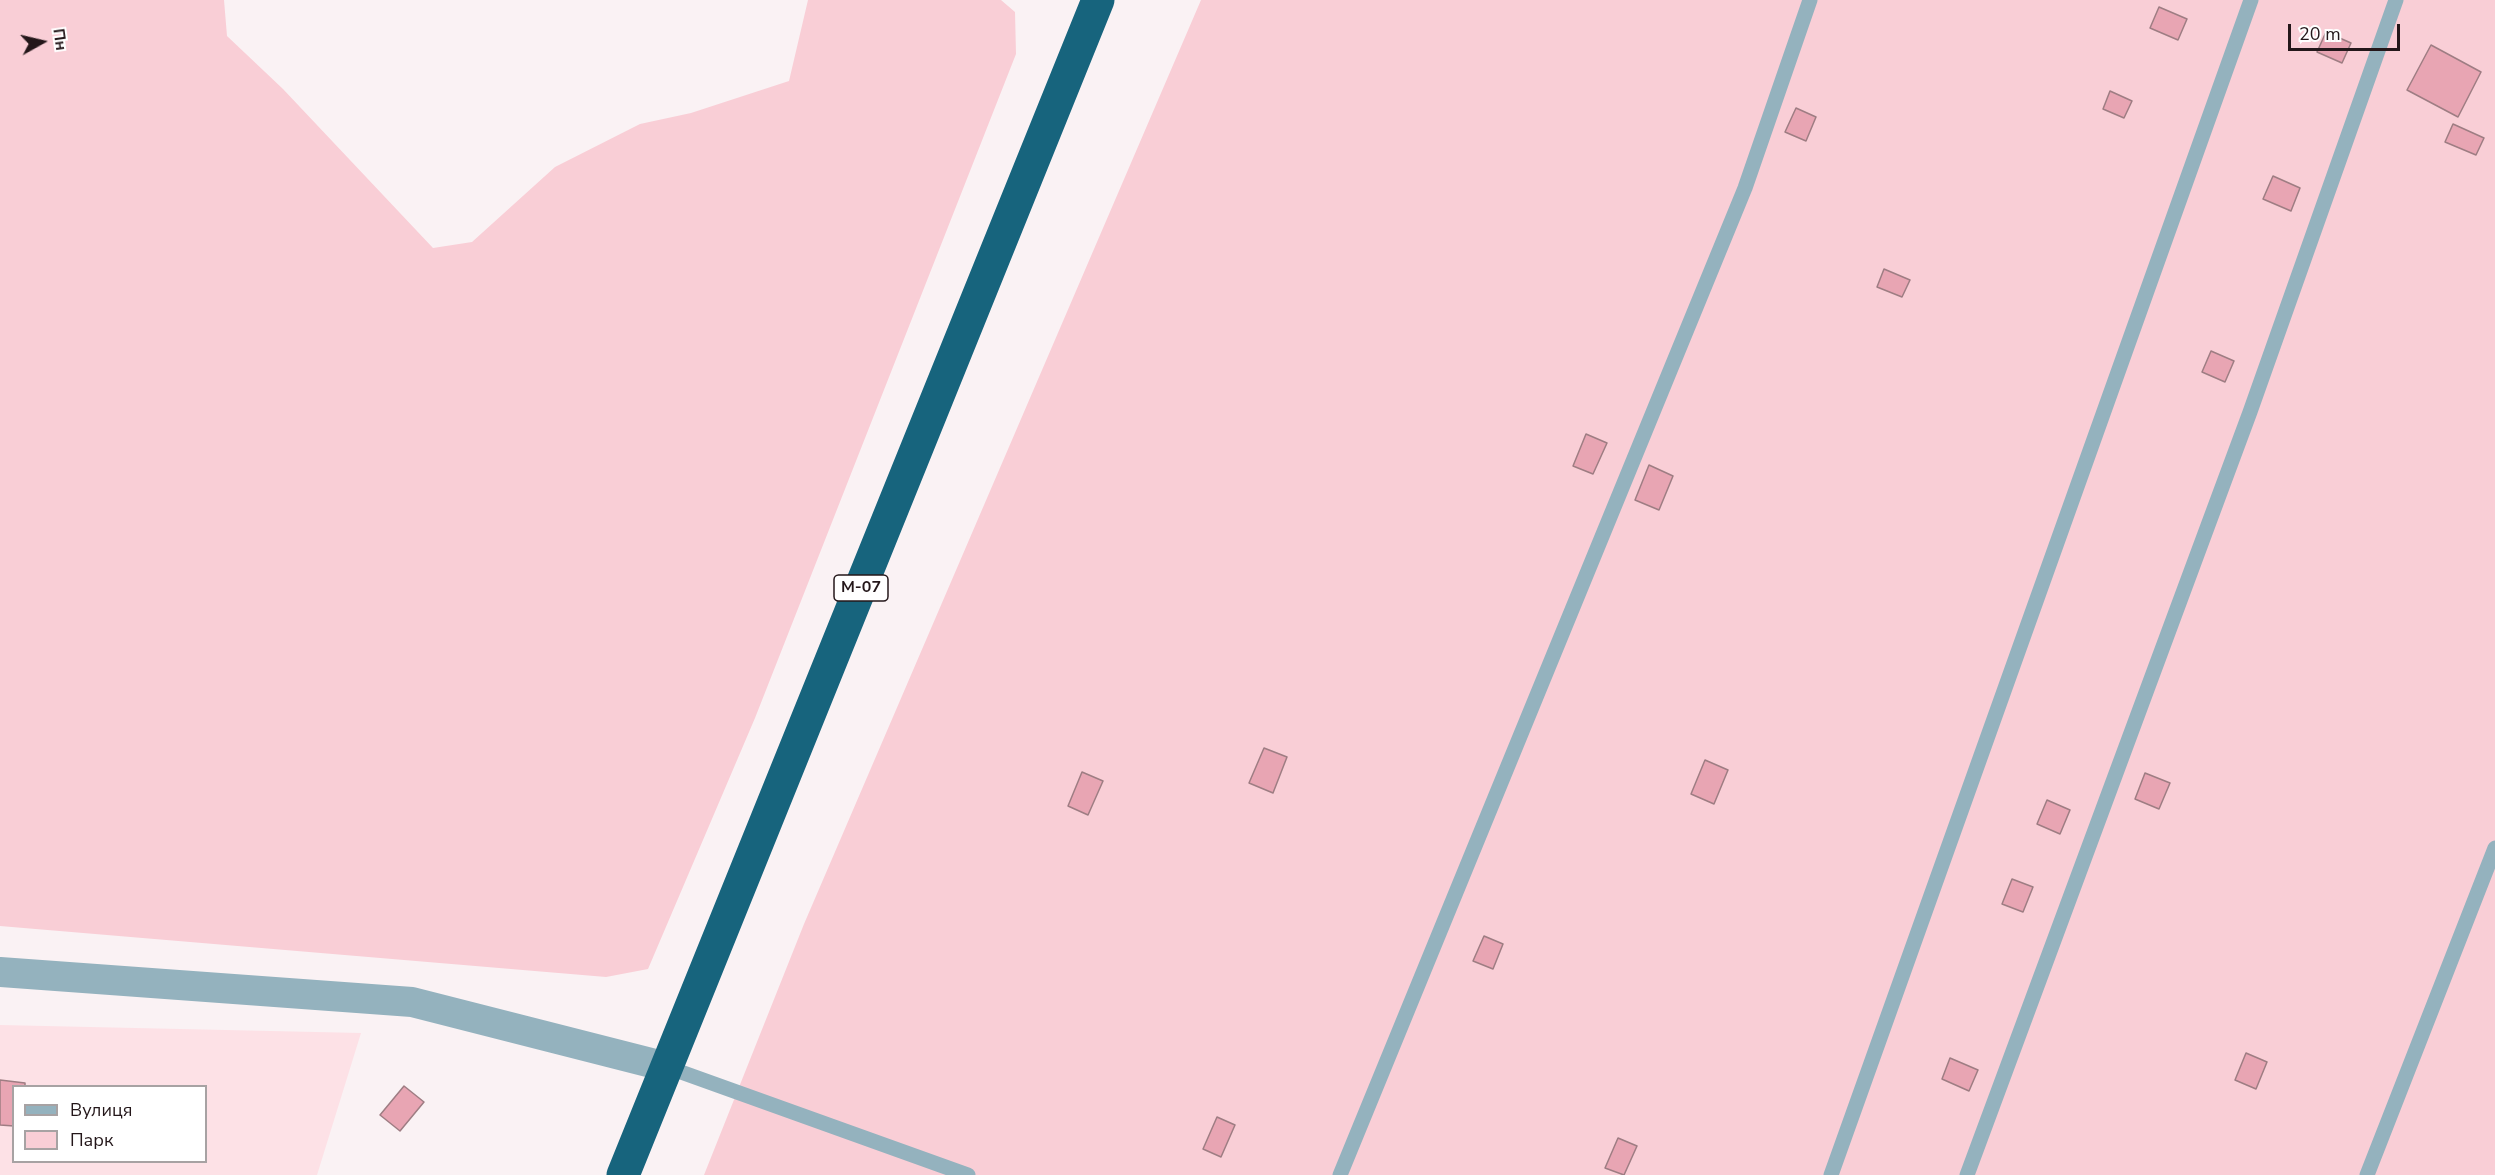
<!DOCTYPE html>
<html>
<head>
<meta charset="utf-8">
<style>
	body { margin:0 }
	#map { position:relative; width:2495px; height:1175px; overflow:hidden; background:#faf2f4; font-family:"Nunito Sans",sans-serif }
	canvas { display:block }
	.legend { position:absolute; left:12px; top:1085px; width:195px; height:78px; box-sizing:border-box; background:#fff; border:2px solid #a7a2a3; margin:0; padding:8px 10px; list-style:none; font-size:18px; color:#24171a }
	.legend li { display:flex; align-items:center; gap:12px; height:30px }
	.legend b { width:30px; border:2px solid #a7a2a3 }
	.north { position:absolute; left:12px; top:12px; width:60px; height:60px; -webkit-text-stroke:4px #fff; paint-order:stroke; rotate:82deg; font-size:16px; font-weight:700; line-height:24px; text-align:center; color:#24171a }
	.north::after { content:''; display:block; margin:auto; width:21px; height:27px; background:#24171a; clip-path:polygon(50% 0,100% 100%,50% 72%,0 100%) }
	.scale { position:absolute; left:2288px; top:24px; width:112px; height:27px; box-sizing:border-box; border:3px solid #24171a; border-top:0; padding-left:8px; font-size:18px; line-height:21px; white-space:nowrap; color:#24171a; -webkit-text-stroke:4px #fff; paint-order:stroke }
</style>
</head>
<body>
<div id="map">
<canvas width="2495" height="1175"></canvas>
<ul class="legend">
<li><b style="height:8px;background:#94b2be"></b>Вулиця</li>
<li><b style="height:16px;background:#f9ced6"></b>Парк</li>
</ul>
<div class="north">Пн</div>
<div class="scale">20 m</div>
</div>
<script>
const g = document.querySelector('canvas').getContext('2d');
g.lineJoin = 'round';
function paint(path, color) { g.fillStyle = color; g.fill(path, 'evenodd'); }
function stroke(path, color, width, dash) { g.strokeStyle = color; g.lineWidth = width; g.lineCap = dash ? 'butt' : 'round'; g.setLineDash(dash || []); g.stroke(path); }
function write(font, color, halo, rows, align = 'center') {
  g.font = font + ' "Nunito Sans",sans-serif'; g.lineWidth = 4.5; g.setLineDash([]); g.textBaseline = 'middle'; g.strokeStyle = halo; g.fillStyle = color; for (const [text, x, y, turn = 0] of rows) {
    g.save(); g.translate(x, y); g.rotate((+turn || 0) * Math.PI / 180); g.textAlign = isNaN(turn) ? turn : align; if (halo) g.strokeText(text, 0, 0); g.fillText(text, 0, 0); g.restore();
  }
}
paint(new Path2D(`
	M0 1025 361 1033 317 1175H0ZM14 1086H206V1162H14Z`), '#fde1e6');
paint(new Path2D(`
	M0 0H224L227 36 283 89 433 248 472 242 555 167 640 124 691 113 789 81 808 0H1001L1015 12 1016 54 755 718 648 969 606 977 0 926Z
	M1201 0H2495V1175H704L804 924Z`), '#f9ced6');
const building = new Path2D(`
	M2159 7 2187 19 2178 40 2150 28Z
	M2326 32 2351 43 2342 63 2317 52Z
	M2431 45 2481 72 2458 117 2407 90Z
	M2110 91 2132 101 2124 118 2103 109Z
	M1796 108 1816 117 1806 141 1785 132Z
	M2453 124 2484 138 2476 155 2445 142Z
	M2273 176 2300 188 2291 211 2263 199Z
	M1884 269 1910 280 1902 297 1877 287Z
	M2211 351 2234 361 2225 382 2202 372Z
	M1586 434 1607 443 1593 474 1573 466Z
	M1649 465 1673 476 1659 510 1635 500Z
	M1264 748 1287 757 1273 793 1249 783Z
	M1705 760 1728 770 1714 804 1691 794Z
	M1082 772 1103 781 1088 815 1068 806Z
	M2145 773 2170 783 2159 809 2135 799Z
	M2047 800 2070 810 2060 834 2037 824Z
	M2012 879 2033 887 2023 912 2002 904Z
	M1484 936 1503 944 1493 969 1473 961Z
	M2246 1053 2267 1062 2256 1089 2235 1080Z
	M1950 1058 1978 1070 1969 1091 1942 1079Z
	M0 1080 25 1083V1086H14V1126L0 1125Z
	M404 1086 424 1102 400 1131 380 1115Z
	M1217 1117 1235 1125 1221 1157 1203 1149Z
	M1618 1138 1637 1146 1624 1175 1605 1168Z`);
paint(building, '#e8a5b3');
stroke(building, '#9e7d83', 1.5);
stroke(new Path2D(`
	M667 1067 968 1175
	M1340 1175 1745 188 1810 0
	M1831 1175 2251 0
	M1967 1175 2250 412 2396 0
	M2367 1175 2495 848`), '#94b2be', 15);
stroke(new Path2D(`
	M0 972 412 1002 667 1067`), '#94b2be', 30);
stroke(new Path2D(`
	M623 1175 1098 0`), '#17647d', 33);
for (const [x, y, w] of [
	[861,588,54]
]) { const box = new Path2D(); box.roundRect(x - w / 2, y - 13, w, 26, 4.5); g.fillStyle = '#fff'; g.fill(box); stroke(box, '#24171a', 1.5); }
write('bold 16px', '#24171a', null, [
	["М-07",861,588]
]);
</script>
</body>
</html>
